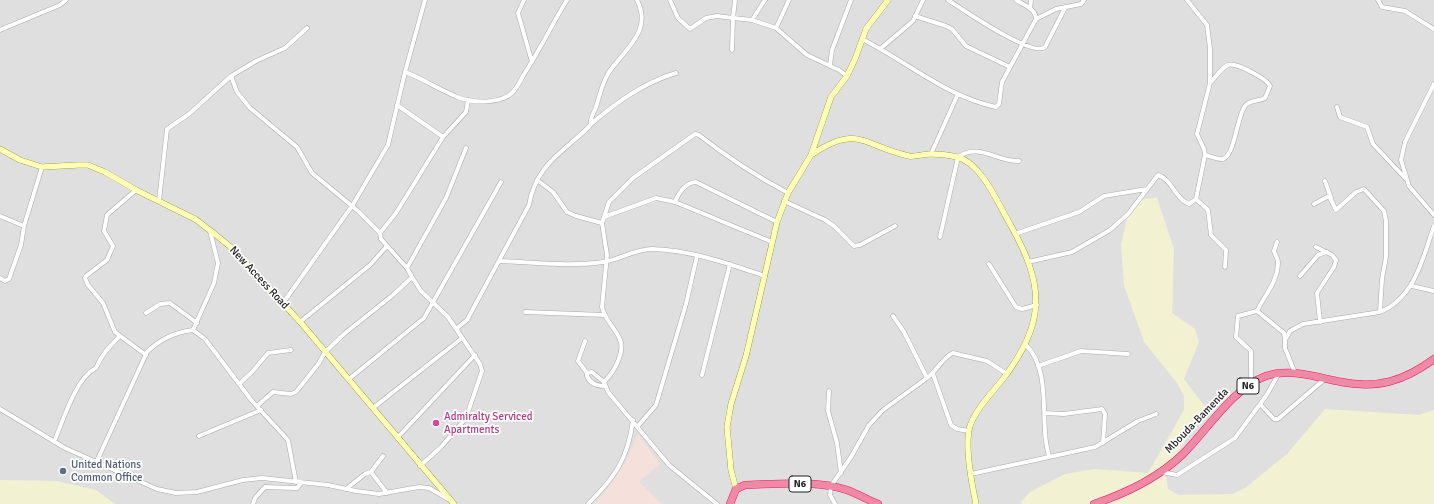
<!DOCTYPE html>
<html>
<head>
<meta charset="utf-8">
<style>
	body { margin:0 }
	canvas { display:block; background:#f3eee8 }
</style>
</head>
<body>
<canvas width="1434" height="504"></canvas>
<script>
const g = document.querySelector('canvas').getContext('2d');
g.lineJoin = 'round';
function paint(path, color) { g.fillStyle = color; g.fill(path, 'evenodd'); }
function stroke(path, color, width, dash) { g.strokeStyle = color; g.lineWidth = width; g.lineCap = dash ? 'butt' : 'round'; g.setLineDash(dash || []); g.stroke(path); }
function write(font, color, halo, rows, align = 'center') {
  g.font = font + ' Signika,sans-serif'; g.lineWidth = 3.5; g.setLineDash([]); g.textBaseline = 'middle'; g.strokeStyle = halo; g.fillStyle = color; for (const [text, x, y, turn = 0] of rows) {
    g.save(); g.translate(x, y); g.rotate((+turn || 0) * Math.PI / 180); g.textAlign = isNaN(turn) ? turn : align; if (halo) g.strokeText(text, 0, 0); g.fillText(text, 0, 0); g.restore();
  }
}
paint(new Path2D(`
	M0 0H1434V461L1311 504H0Z`), '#e0dfdf');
paint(new Path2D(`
	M638 434 660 464 639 482 662 504H593L604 493 625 463Z`), '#f5e0db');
paint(new Path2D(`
	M1157 198 1174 249 1172 313 1195 329 1199 342 1184 379 1206 408 1170 464 1166 476 1168 489 1179 495 1233 494 1245 488 1287 454 1325 409 1419 415 1434 410V502L1429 504H1022L1021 502 1030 492 1065 474 1094 469 1148 473 1184 410V396L1177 383 1144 342 1124 285 1121 244 1128 214 1143 199Z
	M0 480 57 481 96 490 115 504H0Z`), '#f2f2d2');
const street = new Path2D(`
	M524 0 518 13 532 62
	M670 0 678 18 690 29 706 18 717 16 733 18 732 50
	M735 0 733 18 752 20 776 28 807 55 839 70 847 76
	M948 0C962 9 1033 58 1045 47L1065 8
	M1378 0 1382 7 1405 11 1434 29
	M1030 9 1031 0
	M915 16 946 26 952 29 966 46 1010 67
	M1036 19 1056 9 1081 4 1084 0
	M752 20 765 0
	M776 28 789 0
	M0 30 60 5 66 0
	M862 39C906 61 947 97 996 107L999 104 1002 82 1036 19C1036 9 1024 5 1016 0
	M880 49 913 21 923 0
	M830 65 832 50 851 0
	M405 72C424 79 441 91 460 98 475 103 501 104 513 92 517 87 521 80 524 74 540 50 552 24 567 0
	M231 76 237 92 250 108 297 147 312 173 358 211 380 233
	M1434 84 1405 142 1401 160 1409 186 1434 215
	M397 105 443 137
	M1337 107 1340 117 1367 127 1373 144 1406 179
	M591 124C617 102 643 83 676 73
	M931 154 958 94
	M1205 155C1210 156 1218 160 1223 159 1235 155 1237 116 1245 106 1251 99 1258 102 1265 98L1270 86C1267 79 1236 62 1228 65 1222 67 1215 78 1210 83
	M537 180 553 192 567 212 576 216 602 223
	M1325 181 1331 198
	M136 190 107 215 104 231 113 246 107 260 86 276 85 278 88 285 103 303 115 332 146 355
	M1196 199 1208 210 1211 235 1226 250 1225 267
	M159 201 167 129 189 114 231 76 256 61 285 48 307 28
	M784 201 825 220 834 226 854 246 860 245 895 226
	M675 202C679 192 685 183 696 182L777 222
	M1314 204 1329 196 1336 210 1356 192 1364 189 1384 211 1386 221V257L1382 279 1380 312
	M0 216 24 226
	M604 217 656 198 675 202 772 242
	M1015 234 1079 212 1104 196 1147 189
	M940 237 958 157C979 142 997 162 1019 161
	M1277 242 1274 251C1275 255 1278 258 1278 262 1278 282 1265 294 1257 311L1284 333 1285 339
	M1316 247 1332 255 1336 260 1334 267 1317 293 1320 322
	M499 261C533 262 569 267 603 262 620 260 634 249 652 249 691 250 729 264 765 276
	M1028 262 1072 252 1110 230 1128 214 1158 175C1172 179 1175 199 1189 204L1196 199 1205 155 1204 149 1197 134 1210 83V48L1207 25 1187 0
	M989 264 1016 307 1022 309 1037 305
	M407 268 446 198 466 148
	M1300 276 1318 255 1327 252
	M412 277 407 268 381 239 380 233 396 213 443 137 466 112 468 100
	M0 278 5 281 9 279 21 245 24 226 42 167
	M1412 286 1434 291
	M283 303 352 206 388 145 405 72 425 0
	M525 312 604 315
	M146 313 160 304 170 303 197 323
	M300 322 370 265 387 246
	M456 329 467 320 529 205C534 176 549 161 571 143 577 137 586 131 591 124 590 117 594 113 596 107 600 95 602 83 609 72 625 49 653 31 637 0
	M193 330 214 283 218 263 210 231
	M585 341 578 361 587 373
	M1026 345C1047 365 1043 404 1045 431 1045 440 1047 448 1049 456
	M1038 366 1081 351 1128 354
	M1295 373 1285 348V340L1290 331 1303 324 1380 312C1415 298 1423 257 1434 226
	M933 374 951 425 957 429 969 431
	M702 375 730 264
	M927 378C936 372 943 357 953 353L987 361 1007 374
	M349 379 424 318 501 182
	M604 382C610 376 615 369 618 361 630 335 607 329 602 307L607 255 602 223 609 202 633 178 695 134 699 135C727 157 756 176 788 193
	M1251 383V351L1236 337 1238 316 1257 311
	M239 384 252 372 268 353 291 350
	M605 386C597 386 590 384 587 376V373L592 372 604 382 608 392 669 465 717 504
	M829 391 828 411 837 443 841 473
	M1260 404 1274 419H1278L1326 378
	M257 406 273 392 291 394 296 392 319 363 325 352 344 334 393 295 412 277 421 291 448 317 480 364 482 371 466 418 441 447 420 466
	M373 408 462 338
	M0 409 65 448 157 489 176 493 197 492 243 480 262 478 328 485 356 491 379 494 419 487 429 488 448 499
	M1045 413 1064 414 1102 409 1105 414 1103 443
	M638 426 656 405 686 304 697 256
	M199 436 261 410
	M398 437 475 355
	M54 442C63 421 76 377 96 368 101 355 110 346 120 336
	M96 463 147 352C159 340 176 332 193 330L205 339 252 401 288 440 296 482
	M371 472 383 456
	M1162 472 1177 475 1235 438 1266 396 1278 375
	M971 474 1095 447 1138 421 1156 414
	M346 489 365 474 371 472 387 493
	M253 504 255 498 265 487 294 488H297L301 483
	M588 504C615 477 628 459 633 420
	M835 504 830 495 831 486 851 457 869 425 883 410 927 378 904 332 893 316`);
const secondary = new Path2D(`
	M0 149 20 160 42 167 78 165H88L105 172 136 190 195 219 216 235 233 249 302 324 454 504
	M811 155C858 123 863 146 909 156 916 157 923 154 930 154 938 154 949 155 957 157 982 163 998 204 1010 224 1045 286 1046 322 1003 379 991 394 976 409 970 426 964 445 972 485 976 504
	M736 489 731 470 727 427 731 404 746 356 777 222 788 193 811 155 831 97 847 76 855 59 866 29 888 0`);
const highway = new Path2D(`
	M730 504 736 489 745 485C778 484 815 480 847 490 858 494 868 500 878 504
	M1094 504C1127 493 1158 478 1183 454 1207 430 1234 387 1266 376 1291 368 1316 377 1341 382 1378 389 1404 381 1434 359`);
stroke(street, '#a9a9a9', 5);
stroke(secondary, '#7d8100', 6);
stroke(highway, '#ec1971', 8);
stroke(street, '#fff', 4);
stroke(secondary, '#fffeb9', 5.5);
stroke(highway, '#f08aa4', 7);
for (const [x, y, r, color] of [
	[436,423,4,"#d1479c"],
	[63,471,4,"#5c6f8a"]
]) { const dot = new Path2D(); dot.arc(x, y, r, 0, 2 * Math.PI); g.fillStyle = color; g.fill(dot); stroke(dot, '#fff', 1.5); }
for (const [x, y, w] of [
	[1248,386,22],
	[800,484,22]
]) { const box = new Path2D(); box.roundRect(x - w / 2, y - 8, w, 16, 3); g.fillStyle = '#fff'; g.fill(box); stroke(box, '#222', 1); }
write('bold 10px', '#222', null, [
	["N6",1248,386],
	["N6",800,484]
]);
write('11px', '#222', '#fff', [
	["New Access Road",259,278,47],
	["Mbouda-Bamenda",1197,421,-46]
]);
write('11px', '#b23c85', '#fff', [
	["Admiralty Serviced",444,417],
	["Apartments",444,430]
], 'left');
write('11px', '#4e5e75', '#fff', [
	["United Nations",71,465],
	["Common Office",71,478]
], 'left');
</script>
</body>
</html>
